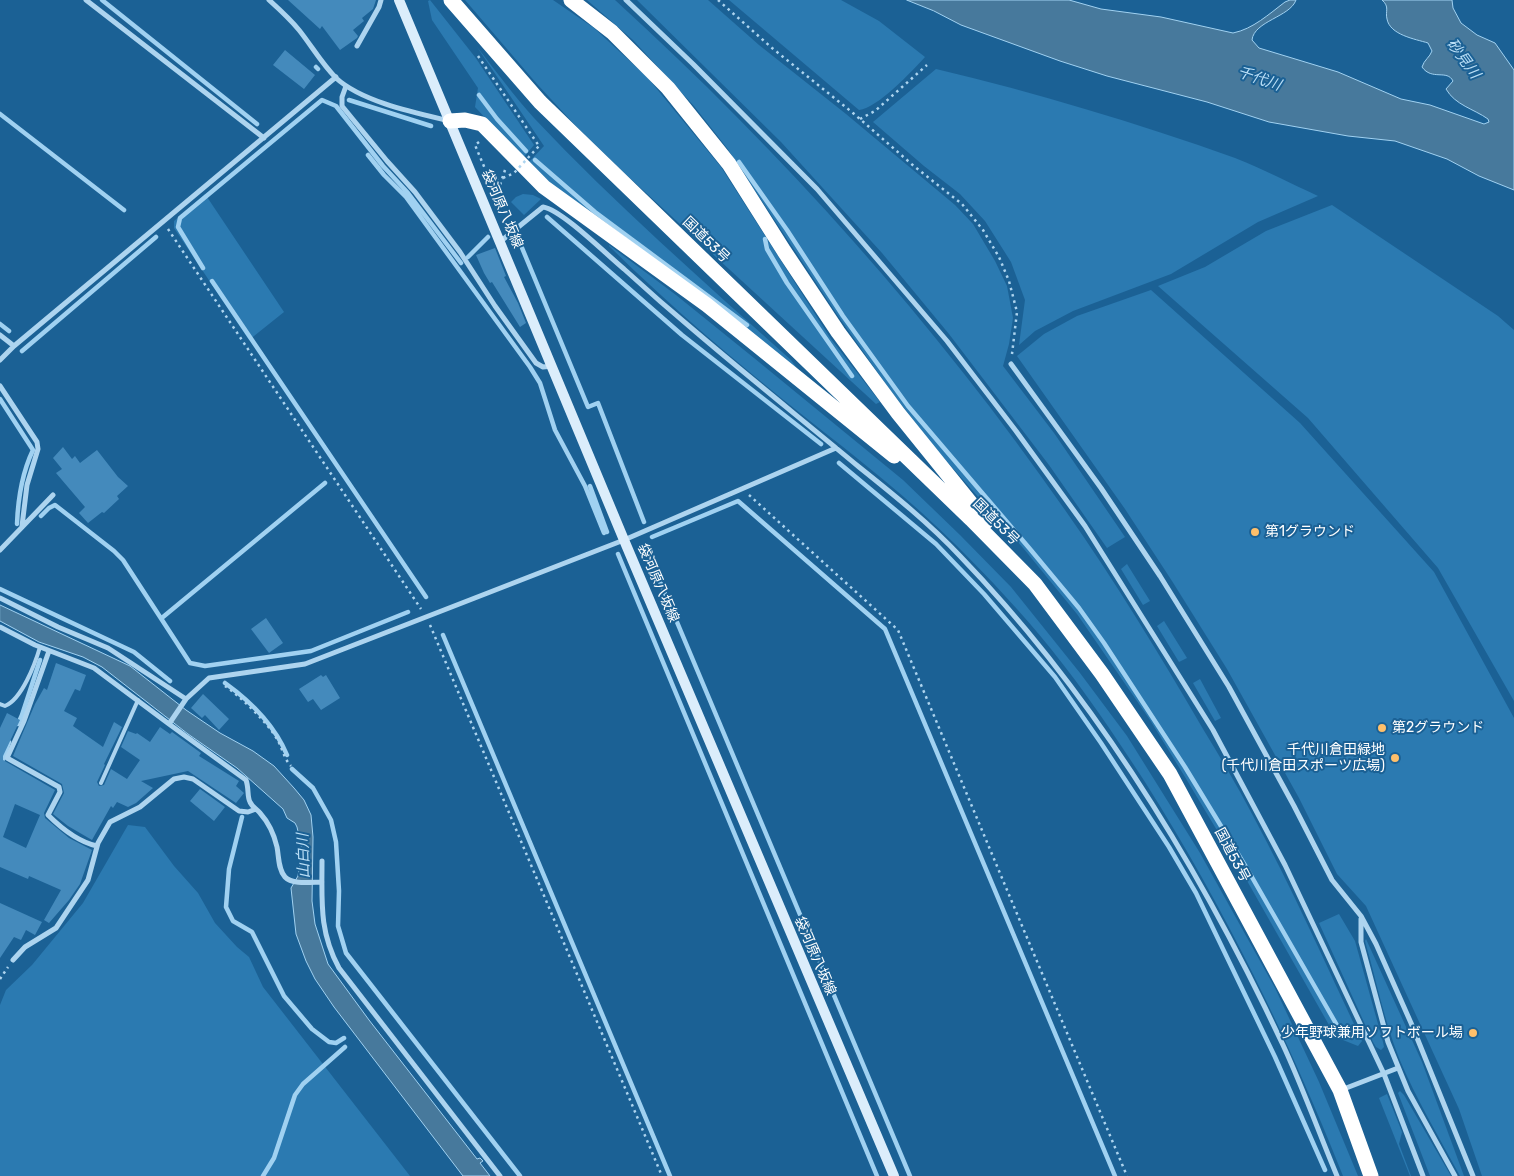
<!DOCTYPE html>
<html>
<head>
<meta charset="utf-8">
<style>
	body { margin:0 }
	canvas { display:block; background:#1b6195 }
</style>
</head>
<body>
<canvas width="1514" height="1176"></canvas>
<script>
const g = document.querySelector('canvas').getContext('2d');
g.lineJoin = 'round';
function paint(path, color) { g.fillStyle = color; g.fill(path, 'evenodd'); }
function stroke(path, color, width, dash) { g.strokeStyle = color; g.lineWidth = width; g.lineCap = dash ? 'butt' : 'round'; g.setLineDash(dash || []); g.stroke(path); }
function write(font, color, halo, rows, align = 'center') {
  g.font = font + ' Rubik,"Noto Sans JP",sans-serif'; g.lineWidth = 4; g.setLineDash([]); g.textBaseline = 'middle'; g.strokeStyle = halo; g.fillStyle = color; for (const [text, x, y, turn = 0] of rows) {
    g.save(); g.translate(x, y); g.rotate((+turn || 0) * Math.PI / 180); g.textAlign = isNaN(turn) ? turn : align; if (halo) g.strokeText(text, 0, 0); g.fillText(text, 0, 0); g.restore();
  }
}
paint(new Path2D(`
	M430 0 475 57 534 145 523 158 475 107 478 88 432 20 428 1Z
	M465 0H553L594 28 647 77 721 167 831 339 880 402 876 404 620 169 576 126 537 84Z
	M587 0H615C783 153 935 323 1065 510 1115 581 1160 655 1203 729 1220 757 1237 785 1252 814 1292 888 1326 965 1362 1041L1358 1046 1338 1038 1333 1032 1242 872 1185 777 1150 720 1077 614 1024 549 935 448 890 390 836 313 727 148 694 106 633 40Z
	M637 0H708L759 45 846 114 955 205 973 224 995 261 1007 286 1013 318 1009 344 1003 366 1054 433 1125 537 1107 548 1049 465 949 334 882 253 781 142Z
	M729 0H841L879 21 925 57C912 71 878 108 859 110Z
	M477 47C496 71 514 96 534 118 615 204 704 282 791 360L799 371 554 186 528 163 544 146Z
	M936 69C1037 93 1137 123 1235 158 1263 169 1290 183 1318 196L1258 222 1171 274 1073 311 1035 331 1019 345 1025 300 1011 262 985 221 960 194 924 166 873 122Z
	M205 194 284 312 249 340 174 228V221Z
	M523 194 533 195 541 199 524 215 511 202 516 197Z
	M1332 205 1498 316 1514 330V701L1438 568 1308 418 1158 286 1205 267 1266 231Z
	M609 245 676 295 754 358 903 480 960 535 1011 587 1080 673 1127 736 1200 853 1275 988 1319 1082 1358 1176H1343C1289 1039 1224 907 1145 782 1115 736 1085 691 1051 649 1022 613 990 579 957 546 910 499 857 458 805 417 737 363 671 307 609 246Z
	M1151 290 1300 423 1434 572 1514 718V1176H1482L1459 1109 1366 906 1337 874 1299 798 1227 669 1172 581 1125 509 1017 356 1044 334 1077 316Z
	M1127 564 1150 601 1143 605 1121 569Z
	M1164 621 1187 658 1179 662 1157 626Z
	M1200 679 1221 718 1215 721 1193 683Z
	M128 825 145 827 174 866 198 893 215 923 237 947 249 957 263 987 410 1176H0V1005L6 990 32 965 83 903Z
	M1339 914 1355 941 1383 1042 1384 1047 1381 1050 1376 1047 1373 1042 1319 923Z
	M1366 939 1422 1062 1464 1176H1460C1439 1137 1416 1099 1399 1058 1384 1020 1376 979 1365 941Z
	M1400 1091 1404 1095 1451 1176H1430L1398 1093Z
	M1387 1094 1402 1132 1399 1144 1411 1176H1410L1379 1098Z`), '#2b7ab1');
const water = new Path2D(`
	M907 0H1069L1101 9 1161 17 1233 33C1253 29 1269 14 1285 2L1290 0H1296C1290 17 1254 21 1252 40L1259 48 1338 72 1401 99 1430 105 1484 124 1489 122 1488 119C1474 109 1455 105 1446 89L1453 81C1447 69 1432 81 1422 67 1424 60 1430 57 1432 51L1428 43C1415 39 1390 35 1387 19 1385 11 1390 7 1382 0H1452L1453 8 1461 23 1477 35 1495 43 1514 70V190L1479 176 1447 159 1395 141 1348 136 1269 122 1207 102 1107 76 1060 61 961 25 934 11Z
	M0 605 130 666 186 710 220 733 253 751 274 766 294 788 304 800 311 815 313 837 312 901 315 924 328 964 369 1020 477 1159 480 1158 483 1161 480 1163 490 1176H463L334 1007 315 979 306 961 296 934 291 888 298 876 302 850 297 827 295 823 287 818 283 809 237 768 188 734 102 667 83 657 39 642 0 621Z`);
paint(water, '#47799c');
stroke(water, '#a0d1f1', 1);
stroke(new Path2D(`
	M102 0 257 124
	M316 67 318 69
	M479 95 497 119 526 151
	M349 100 431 126
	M0 114 124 210
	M368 155 384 175 406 197 530 367 540 383 555 430 585 486 604 533
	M535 160 595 212 747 325
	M739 162 787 230 843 316 908 406 1030 549 1079 608 1104 643 1185 767 1249 872 1342 1034
	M547 217 682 335 821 444
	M765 239 767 249 787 283 852 376
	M520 243 588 407 598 403 644 522
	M468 257 488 237
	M203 268 178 227 180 218 322 100 336 106 383 166 408 193 461 263
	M212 281 426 597
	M0 324 9 331
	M22 351 156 237
	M0 399 33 450C22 473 18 498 17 524
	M839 463 936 544 984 594 1055 677 1101 743 1169 847 1196 893 1275 1057 1325 1170
	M590 486 607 532
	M41 516 49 508 55 505 114 551 123 560 190 663 205 666 311 651 408 612
	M652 537 738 501 885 629 1115 1176
	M645 546 910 1176
	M618 554 877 1176
	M0 589 134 652 170 681
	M163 617 325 483
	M443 635 670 1176
	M225 683C250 701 275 726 287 755
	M18 724 22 715 40 660
	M0 767 9 742
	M292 769 313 788 331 820 336 842 339 891 338 926 346 953 520 1176
	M242 817 229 869 226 907 233 921 252 932 284 996 312 1029 329 1042 336 1043 344 1038
	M263 1176 274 1158 295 1095 303 1084 345 1047`), '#a0d1f1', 4.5);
paint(new Path2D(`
	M288 0H376L373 9 362 18 364 21 353 30 358 36 357 38 340 50 322 26 320 29Z
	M285 50 315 75 304 89 273 65Z
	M495 248 506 276 504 277 518 303 526 323 520 327 492 282 490 283 484 273 476 255Z
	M63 447 72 459 75 456 80 463 97 450 118 477 128 486 117 496 119 499 104 513 102 512 88 523 79 513 85 507 56 473 62 469 53 458Z
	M266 618 283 643 269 653 251 629Z
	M56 663 86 675 80 691 75 689 64 711 77 718 73 726 103 747 114 722 122 727 104 764 105 765 97 782 99 786 104 785 111 769 127 779 140 760 121 747 128 731 136 734 137 733 150 742 160 727 170 734 172 732 201 753 199 756 239 781 236 786 244 793 236 803 188 771 141 781 153 788 136 803 128 807 117 802 113 808 111 806 92 840 68 826 53 814 64 793 62 784 13 756 35 704 44 688 47 690Z
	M321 675 323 677 326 675 340 698 321 710 313 699 308 702 299 689Z
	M203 694 229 719 219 730 205 715 202 718 191 708Z
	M7 713 20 720 3 756V760L55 790 44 813 45 818 69 838 92 850 80 884 69 900 49 923 44 920 61 890 29 876 28 879 0 867V728ZM15 804 40 815 26 848 3 837Z
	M200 789 225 807 214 821 190 801Z
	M0 903 42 922 35 935 26 930 21 940 14 937 0 958Z`), '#448abc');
stroke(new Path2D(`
	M718 0 772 48 853 113 915 167 962 204 983 230 999 257 1009 281 1017 312 1012 354
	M478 56 539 146
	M860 119 875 111 927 65
	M479 142 475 145 491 183 503 178
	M499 191 500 185 505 170
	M168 229 421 609
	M749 495 898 630 1127 1176
	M430 625 662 1176
	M225 686C241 697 267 722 277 739 282 747 284 759 291 766
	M0 979 8 967`), '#add4ef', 2.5, [2.5, 4]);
stroke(new Path2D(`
	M0 704 5 706C22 699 35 664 40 647
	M101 783 138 700`), '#add4ef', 4);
stroke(new Path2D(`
	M86 0 264 138
	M269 0C279 9 290 19 299 30 311 45 322 64 336 78 362 102 416 113 450 121
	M626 0 693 64 817 189 947 341 1016 431 1085 526 1213 730 1285 865 1384 1074 1423 1176
	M357 46 379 7 381 0
	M346 86 342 97V106L387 161 415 192 460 252 495 306 536 363 543 367 553 366
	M501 241 543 207C562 210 607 255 624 269 648 291 672 312 696 332 750 378 805 422 859 467 894 495 929 523 960 556 1097 698 1200 868 1283 1045 1303 1088 1319 1133 1337 1176
	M0 335 14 346
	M0 360 14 346 336 77
	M1011 364 1101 488 1160 576 1229 687 1294 806 1332 880 1361 916 1376 944 1411 1023 1473 1176
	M0 386 37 442 38 449 27 485 22 526
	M0 550 53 495
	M0 598 58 627 108 648 186 699
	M0 627 35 645 94 668 169 724 186 699 209 678 305 664 624 540 836 448
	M49 651 24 721 7 758 59 787 60 792 48 815C62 829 79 842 97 846
	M169 724 246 780C249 788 247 797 250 802 252 807 257 809 260 813 269 823 274 834 277 847 279 857 278 869 285 877 292 885 312 882 322 882
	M322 861C322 902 319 931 339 968L500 1176
	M1361 919V942L1388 1042 1408 1091 1455 1176
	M13 960 25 947 56 928 88 880 98 843 110 822 140 807 174 779 184 777 193 779 239 811 248 812 256 809
	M1341 1090 1398 1068`), '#add4ef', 5);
stroke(new Path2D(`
	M399 0 624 540 894 1176`), '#dbedfb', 10);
stroke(new Path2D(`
	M451 0 540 102 971 519 1035 584 1102 674 1170 774 1340 1090 1371 1176
	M571 0 612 32 668 88 729 164 784 251 838 332 898 413 986 522
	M450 121 465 120 482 124 544 187 707 305 894 456`), '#fff', 15);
stroke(new Path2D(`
	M503 178 514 173 539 146`), '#add4ef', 2.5, [2.5, 4]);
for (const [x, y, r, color] of [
	[1255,532,5,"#ffc06b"],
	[1382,728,5,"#ffc06b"],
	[1395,758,5,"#ffc06b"],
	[1473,1033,5,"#ffc06b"]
]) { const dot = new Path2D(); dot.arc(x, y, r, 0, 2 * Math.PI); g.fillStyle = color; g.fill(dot); stroke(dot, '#1b6195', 2); }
write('14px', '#fff', '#1b6195', [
	["袋河原八坂線",502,209,67],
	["国道53号",706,240,44],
	["国道53号",996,522,45],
	["袋河原八坂線",658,583,67],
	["国道53号",1232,855,62],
	["袋河原八坂線",815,956,67]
]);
write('14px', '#fff', '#1b6195', [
	["第1グラウンド",1265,532],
	["第2グラウンド",1392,728],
	["千代川倉田緑地",1385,750,"right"],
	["(千代川倉田スポーツ広場)",1385,766,"right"],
	["少年野球兼用ソフトボール場",1463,1033,"right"]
], 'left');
write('italic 15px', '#b9def6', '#1b6195', [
	["砂見川",1463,59,54],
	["千代川",1259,79,19],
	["山白川",304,856,-92]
]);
</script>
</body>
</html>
